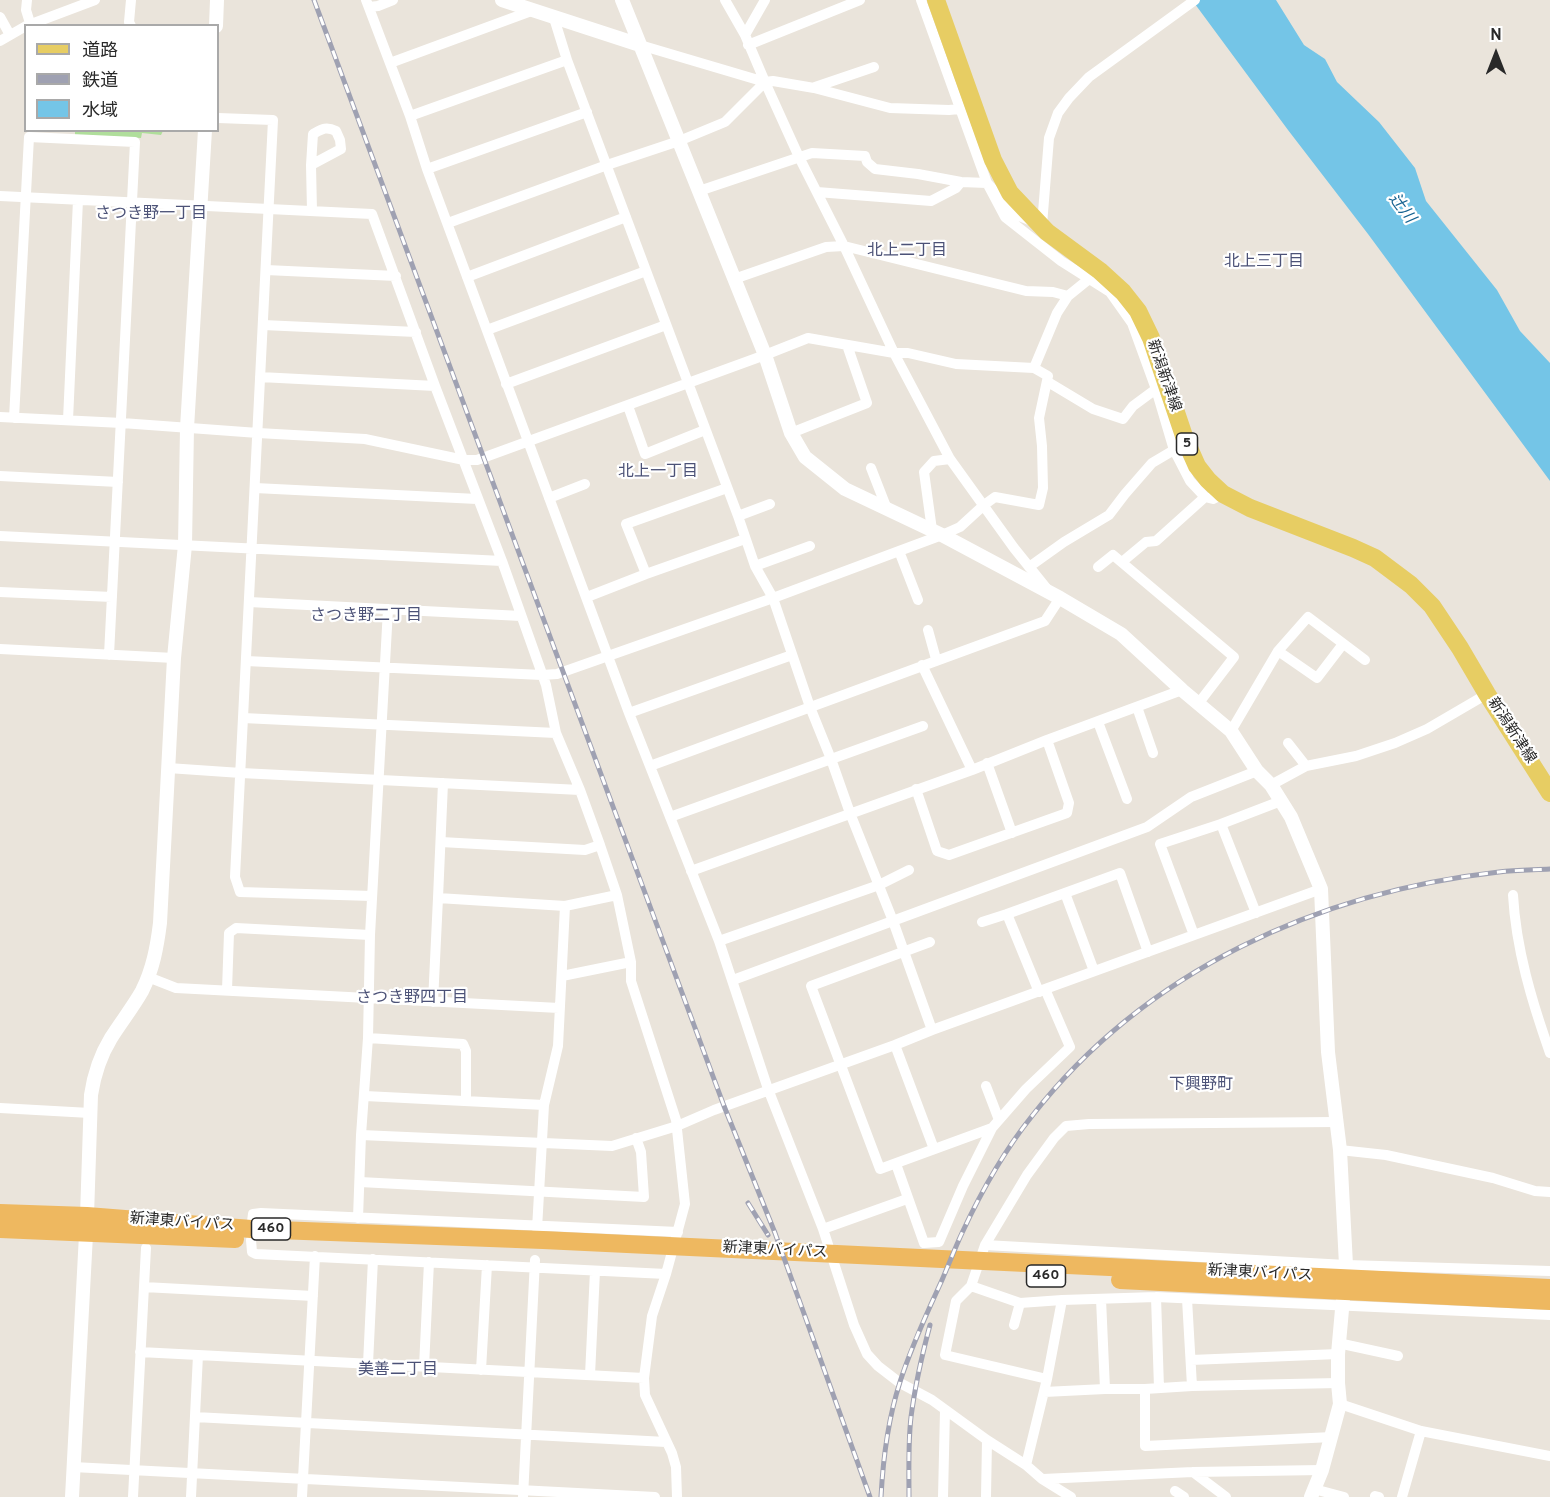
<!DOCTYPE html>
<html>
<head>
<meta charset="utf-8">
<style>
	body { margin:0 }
	#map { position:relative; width:1550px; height:1497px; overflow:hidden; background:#eae4db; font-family:Overpass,"Noto Sans JP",sans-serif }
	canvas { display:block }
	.legend { position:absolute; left:24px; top:24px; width:195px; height:108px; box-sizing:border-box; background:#fff; border:2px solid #a9a9a9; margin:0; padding:8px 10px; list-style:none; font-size:18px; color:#292929 }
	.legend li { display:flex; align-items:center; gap:12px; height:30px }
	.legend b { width:30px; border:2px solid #a9a9a9 }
	.north { position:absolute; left:1466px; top:24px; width:60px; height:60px; -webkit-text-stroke:4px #fff; paint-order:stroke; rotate:0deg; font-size:16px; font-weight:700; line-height:24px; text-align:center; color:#292929 }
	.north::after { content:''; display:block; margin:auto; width:21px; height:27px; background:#292929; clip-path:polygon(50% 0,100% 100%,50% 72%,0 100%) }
</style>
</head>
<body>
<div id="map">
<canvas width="1550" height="1497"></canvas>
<ul class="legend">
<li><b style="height:8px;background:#e7cd63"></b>道路</li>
<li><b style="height:8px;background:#9fa1b2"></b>鉄道</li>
<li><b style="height:16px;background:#74c5e7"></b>水域</li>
</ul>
<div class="north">N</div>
</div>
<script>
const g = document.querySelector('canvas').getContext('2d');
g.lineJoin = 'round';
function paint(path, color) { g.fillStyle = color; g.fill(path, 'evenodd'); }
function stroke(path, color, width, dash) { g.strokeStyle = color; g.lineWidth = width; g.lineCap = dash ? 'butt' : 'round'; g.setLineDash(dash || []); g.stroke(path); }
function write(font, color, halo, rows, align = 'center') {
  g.font = font + ' Overpass,"Noto Sans JP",sans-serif'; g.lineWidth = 4.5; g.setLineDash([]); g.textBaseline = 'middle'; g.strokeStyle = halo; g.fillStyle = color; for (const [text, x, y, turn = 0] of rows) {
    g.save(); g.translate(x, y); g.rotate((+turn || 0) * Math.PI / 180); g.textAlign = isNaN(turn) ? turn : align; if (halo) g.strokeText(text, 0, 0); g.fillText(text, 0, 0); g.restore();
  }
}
paint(new Path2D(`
	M75 131H163L161 135 142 133 141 138 75 135Z`), '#b0de9b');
paint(new Path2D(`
	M1192 0H1276L1304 45 1325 59 1337 82 1379 122 1415 168 1426 201 1497 290 1520 331 1550 363V481L1368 234 1288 130Z`), '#74c5e7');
stroke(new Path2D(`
	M27 0 26 10 30 23
	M131 0 129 22 131 26
	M366 0 410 116 427 169 629 713 719 941 768 1089 823 1229 854 1325 867 1354 878 1366 900 1383 932 1400 987 1440 1026 1465 1042 1479 1071 1497
	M725 0 745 35 765 82 799 157 844 246 894 353 950 459 1014 548 1047 589
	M921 0 987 183 1005 217 1061 261 1110 292 1132 323 1156 389 1174 450 1190 481 1205 497 1213 499 1223 494
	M369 7 378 6 393 0
	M0 17 10 35
	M554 18 567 60 738 516 755 566 773 598 810 707 831 759 850 813 893 921 932 1030
	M26 26 95 0
	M745 35 765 0
	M0 41 26 26
	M640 45 765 82 773 81 814 88 890 108 949 110 959 109
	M748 45 860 0
	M390 63 534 10
	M815 87 874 67
	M410 116 567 60
	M218 118 273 120 235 877 240 892 372 896
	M311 165 341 149 340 140 336 131C326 126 322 129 313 134L311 165 312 211
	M427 169 587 112
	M699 191 812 153 865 156 867 162 875 169 918 174 961 182 987 183 1017 215 1042 225 1049 138 1058 113 1069 98 1089 77 1195 0
	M817 192 931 201 956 188 961 182
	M0 196 372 214 435 386 502 561 546 685 556 733 580 790 600 845 585 850 441 842
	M448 223 607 165 679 141 725 122 765 82
	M266 270 396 276
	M467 277 626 217
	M734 279 826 247 844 246 1026 291 1053 292 1068 296
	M263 325 416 332
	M487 330 646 271
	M1034 368 1057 313 1068 296 1089 279 1085 274
	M260 377 435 386
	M1048 382 1093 409 1123 419 1133 406 1156 389
	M506 384 666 325
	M628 406 645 454 705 430
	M0 417 122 423 258 433 365 439 464 460H477L765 355 808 338 894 353H908L956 364 1034 368 1048 376 1039 418 1042 446 1043 488 1039 505 995 497 984 505 960 527 942 535 773 598 557 674 542 675 246 661
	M14 418 29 137 135 142 109 655
	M68 420 78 200
	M791 433 867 403 847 345
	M871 468 887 509
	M0 476 118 482
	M255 488 477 499
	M549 498 585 484
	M738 516 770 504
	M932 530 924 472 934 461 950 459
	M0 536 502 561
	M899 551 918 600
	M1122 562 1146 542 1156 541 1205 497
	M755 566 810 546
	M1029 567 1064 542 1109 515 1125 494 1152 463 1174 450
	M1098 567 1113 555 1234 657 1198 704
	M646 574 626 524 727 488
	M0 592 112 597
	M587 597 646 574 745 539
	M249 602 521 616
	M928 630 936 659
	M0 649 174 658
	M1278 651 1317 678 1343 644
	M922 665 972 770
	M1137 707 1153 753
	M629 713 792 655
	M243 718 556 733
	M1098 722 1127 799
	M1231 731 1278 651 1308 617 1365 660
	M1288 743 1306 766
	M987 763 1012 833
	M650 766 1045 621 1060 598
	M168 768 241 773 580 790
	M1271 785 1306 766 1356 756 1395 743 1427 729 1487 694
	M916 789 937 851 949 855 1067 813 1069 803 1047 740
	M670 817 923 726
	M1221 824 1256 913
	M600 845 617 895
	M691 871 972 770 1047 740 1182 690
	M1065 893 1094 971
	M1513 895C1516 949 1532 1002 1550 1053
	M438 898 443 783
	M982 922 1007 914
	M1194 935 1160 844 1221 824 1281 801
	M719 941 879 885 909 870
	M930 942 811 986 880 1169 992 1128 1026 1089 1070 1047 1045 989
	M562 976 631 962
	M148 977 176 988 559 1008
	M733 980 1147 827 1191 797 1257 771
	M227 990 229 933 236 928 370 935
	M1039 992 1007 914 1120 873 1148 952
	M433 1002 438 898 565 906 617 895 631 962V981L676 1120 685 1204 666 1274 652 1316 644 1378 645 1395 672 1453 676 1467 677 1497
	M368 1038 463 1044 466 1051V1100
	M895 1045 934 1149
	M986 1086 999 1120
	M365 1096 544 1105
	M0 1108 90 1113
	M1336 1122 1089 1124 1066 1126 1054 1138 1027 1175 985 1245 971 1286 1020 1303 1062 1300 1156 1297 1550 1315
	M361 1135 612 1146 677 1126 714 1110 895 1045 932 1030 1321 889
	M1340 1150 1386 1155 1493 1178 1535 1191 1550 1192
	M896 1164 924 1243 939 1242 963 1186 992 1128
	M360 1182 644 1197 641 1152 636 1138
	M358 1218 361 1135 368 1038 370 935 388 609
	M251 1229 253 1214 261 1213 678 1232
	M537 1229 544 1105 558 1046 565 906
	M823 1229 907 1199
	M251 1240 252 1252 256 1254 666 1274
	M985 1245 1346 1265 1550 1271
	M971 1286 956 1301 945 1355 1047 1379
	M144 1287 313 1296
	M1156 1297 1159 1388
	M1101 1299 1105 1389
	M1187 1299 1192 1386
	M1014 1325 1020 1303
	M1338 1343 1398 1356
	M140 1352 644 1378
	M1191 1360 1338 1354
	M368 1364 373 1259
	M424 1367 429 1262
	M481 1370 487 1265
	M590 1375 595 1271
	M1145 1389V1446L1332 1437
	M1044 1392 1105 1389H1145L1192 1386 1338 1383
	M1340 1404 1421 1431 1550 1456
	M195 1417 666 1442
	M1026 1465 1047 1379 1062 1300
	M73 1467 655 1497
	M1193 1472 1226 1497
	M1043 1479 1193 1472 1322 1470
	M1314 1489 1344 1497
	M1175 1491 1184 1497
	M1375 1496 1379 1497
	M133 1497 146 1248
	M191 1497 198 1355
	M302 1497 315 1256
	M523 1497 535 1260
	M943 1497 945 1410
	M986 1497 987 1440
	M1402 1497 1421 1431`), '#fff', 10);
stroke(new Path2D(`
	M502 0 640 45
	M622 0 765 355 791 433 805 457 845 489 942 535 1060 598 1121 634 1182 690 1231 731 1257 771 1271 785 1291 817 1321 889 1328 1052 1340 1150 1346 1265 1338 1354V1383L1340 1404 1322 1470 1311 1497
	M216 26 217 0
	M72 1497 87 1216 91 1095C94 1075 100 1056 111 1038 121 1022 133 1007 142 991 153 969 157 947 160 923L174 658 185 545 187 428 205 130`), '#fff', 14);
stroke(new Path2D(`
	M936 0 993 160 1010 193 1047 232 1100 271 1123 292 1138 311 1151 338 1185 439 1197 466 1208 480 1223 494 1250 508 1353 548 1375 558 1411 585 1432 606 1460 648 1487 694 1550 793`), '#e7cd63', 18);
stroke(new Path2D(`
	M0 1213 87 1216 251 1229 543 1240 1550 1288
	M0 1229 235 1239
	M1120 1280 1550 1301`), '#eeb860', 18);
const rail = new Path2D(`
	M314 0 724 1106 775 1233 870 1497
	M748 1203 768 1235
	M881 1497C883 1459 888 1419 900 1382 911 1347 927 1313 942 1280 949 1264 955 1248 962 1233 981 1192 1004 1151 1032 1116 1146 970 1319 892 1499 872 1516 870 1533 870 1550 869
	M909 1497C909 1470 908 1444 911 1417 915 1386 922 1355 930 1325`);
stroke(rail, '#9fa1b2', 5);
stroke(rail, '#fff', 3, [9]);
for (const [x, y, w] of [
	[1187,444,21],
	[271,1229,39],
	[1046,1276,39]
]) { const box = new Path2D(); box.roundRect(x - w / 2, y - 11, w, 22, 4.5); g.fillStyle = '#fff'; g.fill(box); stroke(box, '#292929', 1.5); }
write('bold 14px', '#292929', null, [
	["5",1187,444],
	["460",271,1229],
	["460",1046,1276]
]);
write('15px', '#292929', '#fff', [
	["新潟新津線",1163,376,71],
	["新潟新津線",1511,731,57],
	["新津東バイパス",182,1223,4],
	["新津東バイパス",775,1251,3],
	["新津東バイパス",1260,1274,3]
]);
write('italic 16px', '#156290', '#fff', [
	["辻川",1401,209,53]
]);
write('16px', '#4c5277', '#fff', [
	["さつき野一丁目",151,215],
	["北上二丁目",907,252],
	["北上三丁目",1264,263],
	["北上一丁目",658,473],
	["さつき野二丁目",366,617],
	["さつき野四丁目",412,999],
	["下興野町",1201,1086],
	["美善二丁目",398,1371]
]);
</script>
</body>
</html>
